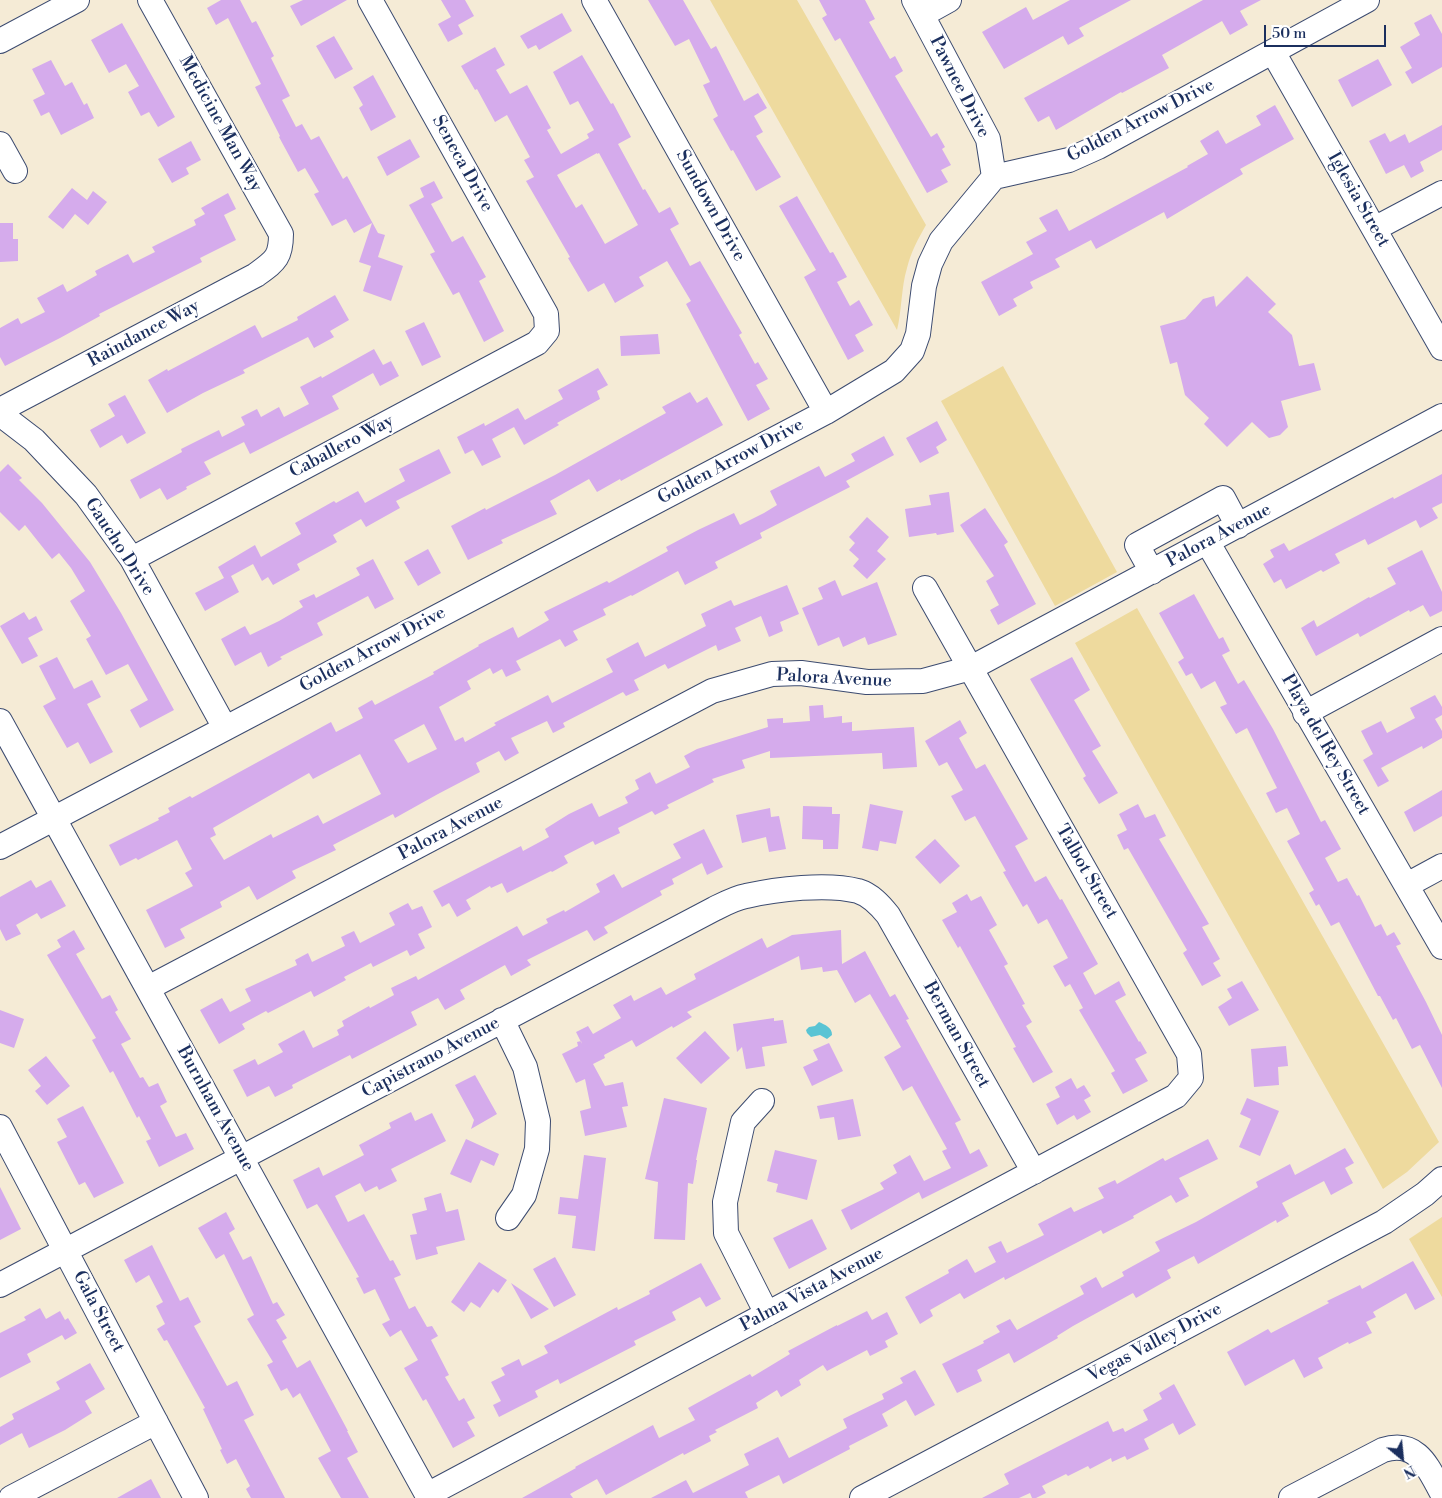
<!DOCTYPE html>
<html>
<head>
<meta charset="utf-8">
<style>
	body { margin:0 }
	#map { position:relative; width:1442px; height:1498px; overflow:hidden; background:#f5ebd6; font-family:"Libre Bodoni",serif }
	canvas { display:block }
	.north { position:absolute; left:1377px; top:1433px; width:50px; height:50px; -webkit-text-stroke:4px #fff; paint-order:stroke; rotate:152deg; font-size:14px; font-weight:700; line-height:20px; text-align:center; color:#1b2f5e }
	.north::after { content:''; display:block; margin:auto; width:18px; height:22px; background:#1b2f5e; clip-path:polygon(50% 0,100% 100%,50% 72%,0 100%) }
	.scale { position:absolute; left:1264px; top:25px; width:122px; height:22px; box-sizing:border-box; border:2px solid #1b2f5e; border-top:0; padding-left:6px; font-size:15px; line-height:18px; white-space:nowrap; color:#1b2f5e; -webkit-text-stroke:4px #fff; paint-order:stroke }
</style>
</head>
<body>
<div id="map">
<canvas width="1442" height="1498"></canvas>
<div class="north">N</div>
<div class="scale">50 m</div>
</div>
<script>
const g = document.querySelector('canvas').getContext('2d');
g.lineJoin = 'round';
function paint(path, color) { g.fillStyle = color; g.fill(path, 'evenodd'); }
function stroke(path, color, width, dash) { g.strokeStyle = color; g.lineWidth = width; g.lineCap = dash ? 'butt' : 'round'; g.setLineDash(dash || []); g.stroke(path); }
function write(font, color, halo, rows, align = 'center') {
  g.font = font + ' "Libre Bodoni",serif'; g.lineWidth = 4.5; g.setLineDash([]); g.textBaseline = 'middle'; g.strokeStyle = halo; g.fillStyle = color; for (const [text, x, y, turn = 0] of rows) {
    g.save(); g.translate(x, y); g.rotate((+turn || 0) * Math.PI / 180); g.textAlign = isNaN(turn) ? turn : align; if (halo) g.strokeText(text, 0, 0); g.fillText(text, 0, 0); g.restore();
  }
}
paint(new Path2D(`
	M710 0H797L926 225C918 239 911 252 907 268 901 288 902 310 897 330Z
	M1003 366 1117 572 1055 606 941 401Z
	M1137 608 1439 1142 1407 1172 1383 1189 1075 643Z
	M1442 1217V1297L1409 1239Z`), '#eeda9e');
paint(new Path2D(`
	M819 1022C825 1025 832 1027 832 1035L827 1039 820 1035 811 1037 807 1033 806 1030 809 1027 815 1026Z`), '#59c4d4');
paint(new Path2D(`
	M221 0H240L252 23 256 21 274 56 271 58 290 96 282 100 296 127 302 124 311 140 319 136 343 179 347 176 378 233 385 235 378 257 403 266 391 301 363 291 371 266 359 262 372 223 354 233 346 219 332 226 314 194 319 192 305 168 298 172 279 137 280 136 255 87 261 84 228 18 216 25 207 8Z
	M303 0H347L301 26 290 6Z
	M441 0H465L474 16 458 25 463 34 448 42 438 24 451 17Z
	M648 0H683L711 49 716 46 744 101 758 93 767 108 754 116 763 132 756 136 781 177 756 191 733 150 731 151 713 119 718 116 703 85 710 82 689 39 675 46Z
	M819 0H865L875 19 869 22 890 59 895 56 903 71 895 76 931 137 937 133 945 147 942 149 951 165 941 170 948 182 927 193 840 38 835 41 822 18 827 15Z
	M1070 0H1131L1079 28 1084 36 1068 45 1063 36 1004 69 982 32 1026 7 1033 20Z
	M1203 0H1261L1240 11 1248 25 1230 35 1222 21 1162 55 1169 68 1122 93 1121 92 1056 130 1049 116 1038 122 1024 98Z
	M562 13 572 31 539 50 536 45 528 49 520 36Z
	M1431 14 1442 34V67L1412 84 1405 72 1412 68 1400 47 1420 35 1414 23Z
	M122 23 175 117 158 127 149 112 141 116 128 92 139 86 126 64 109 73 91 40Z
	M334 36 353 69 335 79 316 46Z
	M495 47 505 65 496 70 510 94 527 85 551 128 547 130 561 154 589 138 587 134 594 130 578 101 570 105 553 72 582 55 611 104 613 103 631 137 618 144 643 190 645 189 659 213 670 207 679 224 670 229 690 266 700 261 742 333 739 335 755 364 758 362 768 379 756 385 770 409 748 421 686 304 691 301 667 261 639 277 644 286 615 303 604 283 588 292 568 258 570 257 526 181 534 177 524 160 530 157 507 115 495 122 477 89 475 90 461 66ZM597 153V154L599 153 638 225 605 244 582 204 576 208 557 175Z
	M1378 59 1392 85 1352 107 1338 80Z
	M51 60 65 86 72 82 84 105 87 103 94 118 61 135 49 112 41 116 33 100 45 94 32 69Z
	M373 75 396 117 371 131 359 108 363 105 353 87Z
	M1275 105 1294 139 1240 169 1243 174 1167 219 1164 212 1096 249 1091 240 1055 259 1060 267 1030 282 1033 288 1013 299 1017 306 999 316 981 282 1033 254 1026 242 1047 231 1039 218 1057 209 1069 231 1188 167 1187 166 1208 154 1200 141 1218 130 1226 144 1261 125 1256 116Z
	M1442 125V150L1420 162 1424 171 1411 178 1404 165 1386 174 1369 141 1385 133 1390 142 1405 134 1409 143Z
	M410 139 420 157 387 176 377 157Z
	M191 141 201 160 186 168 189 174 172 183 158 159Z
	M434 181 443 198 431 204 452 242 463 236 486 277 479 281 504 331 484 342 459 292 453 295 430 254 435 252 409 205 424 197 420 188Z
	M72 188 87 200 93 191 107 202 88 225 75 214 63 229 48 217Z
	M228 193 236 209 224 215 236 240 200 258 202 262 99 314 100 316 60 338 5 366 0 357V328L18 318 21 324 45 312 37 298 63 284 67 292 97 275 95 271 128 254 133 263 155 252 152 247 196 225 194 220 205 214 201 208Z
	M797 196 830 253 833 252 847 277 837 282 850 306 859 300 873 325 855 335 864 351 848 360 804 277 816 270 779 206Z
	M0 223H13V239H18V261L0 262Z
	M1247 276 1276 304 1268 312 1292 335 1299 366 1314 363 1321 390 1281 401 1288 427 1280 435 1269 438 1252 422 1227 447 1204 424 1209 418 1185 395 1177 362 1170 364 1160 326 1185 319 1203 299 1214 296 1216 307Z
	M335 295 349 320 330 331 334 337 314 348 308 337 243 370 245 373 203 393 167 413 148 380 167 369 168 371 255 325 262 338 298 320 297 317Z
	M424 322 441 357 422 366 405 331Z
	M658 334 660 354 621 356 620 336Z
	M374 349 383 365 391 361 399 376 380 386 373 373 332 396 339 409 250 454 244 442 204 462 211 474 186 487 187 489 167 500 160 488 140 499 130 480 182 452 181 449 219 430 222 437 245 425 241 417 257 409 261 417 279 407 284 417 309 404 300 387 321 376 322 378Z
	M598 368 608 385 597 391 600 399 557 423 559 425 524 445 514 427 492 439 501 457 482 466 473 450 465 454 457 437 484 423 485 426 518 408 525 420 563 399 558 390Z
	M690 392 697 403 707 397 723 425 621 481 620 479 597 492 589 479 550 501 557 514 501 540 503 543 468 560 451 526 485 508 486 510 555 475 655 419 666 413 662 407Z
	M125 395 146 433 127 444 122 435 100 448 90 430 115 416 108 404Z
	M937 421 947 440 936 447 939 453 920 463 906 438Z
	M884 436 894 455 846 481 850 487 760 533 762 538 715 562 718 568 685 585 678 571 632 596 631 595 603 609 606 615 573 631 578 640 565 647 560 639 516 661 521 670 506 677 502 669 493 674 490 668 467 681 471 689 439 707 455 741 463 737 465 742 496 725 494 723 548 695 552 703 613 672 606 659 638 642 645 657 706 626 701 614 731 600 734 606 787 585 799 614 780 622 783 631 769 637 761 616 735 628 741 641 718 651 716 645 668 669 665 664 634 680 639 690 626 696 623 692 563 723 565 727 553 733 547 721 511 738 519 753 505 761 499 751 476 763 480 772 438 794 395 818 393 814 333 845 336 850 292 871 296 878 257 900 249 886 220 902 222 907 180 929 185 938 165 948 146 910 193 886 185 873 192 869 177 840 138 860 136 858 120 866 109 845 159 820 158 818 170 812 168 808 190 796 192 798 331 722 336 732 363 718 358 708 372 700 375 705 434 674 433 672 479 646 478 645 513 627 518 638 549 620 544 612 607 581 609 583 668 551 666 547 698 530 734 513 740 525 764 513 777 505 770 491 819 466 825 477 855 461 851 454ZM424 724 437 749 408 763 394 740ZM360 754 381 794 323 824 318 815 273 838 271 834 224 860 210 838 216 835 213 828 309 773 313 779Z
	M439 449 451 473 396 501 400 508 366 527 361 519 333 535 337 542 297 564 300 570 273 585 268 577 262 581 253 564 231 576 239 592 205 611 195 593 224 578 218 567 255 545 261 557 301 534 295 523 334 501 336 503 358 491 365 503 405 481 399 469Z
	M8 464 22 478 19 480 42 503 90 562 121 613 174 710 140 728 130 710 148 700 128 664 106 675 86 639 91 636 70 601 85 591 71 568 59 553 52 559 25 525 19 531 0 512V472Z
	M1442 474V503L1432 508 1438 518 1420 528 1416 520 1368 545 1365 539 1335 554 1340 563 1323 572 1321 570 1286 589 1281 579 1274 583 1263 564 1274 557 1270 550 1284 543 1289 551 1393 497 1394 499Z
	M949 492 954 532 937 535 936 533 909 537 905 509 931 505 929 495Z
	M985 508 1008 542 1004 545 1036 604 998 625 990 610 999 605 986 581 994 576 960 525Z
	M867 517 889 537 877 551 886 559 867 579 853 566 859 559 849 550 855 543 849 537Z
	M428 549 441 573 418 586 404 562Z
	M1422 550 1442 592V611L1430 617 1423 605 1410 612 1409 610 1360 637 1358 633 1316 656 1301 628 1314 620 1317 627 1369 597 1370 598 1396 584 1387 568Z
	M373 559 394 599 375 609 368 596 317 623 323 635 280 657 282 659 268 667 261 652 235 666 221 639 245 626 250 635 279 621 303 607 299 601 314 594 316 598 360 575 356 568Z
	M835 580 842 596 877 582 897 635 868 645 865 637 843 647 839 637 818 646 802 608 823 599 818 588Z
	M1194 594 1219 639 1223 637 1230 651 1222 655 1238 684 1244 680 1273 729 1321 822 1325 820 1341 849 1325 858 1338 882 1347 878 1357 896 1359 895 1375 927 1381 924 1387 936 1394 932 1401 944 1396 946 1426 1002 1442 1035V1088L1420 1045 1412 1049 1396 1018 1393 1020 1380 996H1378L1339 922 1331 926 1319 904 1316 906 1309 893 1314 890 1287 841 1300 834 1287 808 1276 813 1266 793 1277 788 1247 728 1236 734 1220 707 1227 704 1215 681 1201 689 1192 673 1186 676 1178 662 1184 658 1159 613Z
	M24 612 29 620 36 616 43 630 28 638 38 656 22 664 0 626Z
	M57 657 74 689 92 680 101 697 87 704 113 752 90 764 78 742 67 748 43 706 56 699 39 666Z
	M1072 657 1090 690 1074 700 1101 746 1092 751 1118 793 1099 804 1083 778 1086 776 1030 679Z
	M1435 695 1442 707V715L1435 719 1442 731V738L1423 749 1422 746 1381 768 1389 781 1378 787 1363 760 1373 754 1361 731 1381 721 1387 733 1415 718 1410 708Z
	M823 705 824 718 842 716V723L852 722V731L914 727 917 767 883 769 882 753 770 758V751L742 760 745 768 712 779 714 782 667 805 669 808 655 815 652 811 618 828 620 833 595 845 593 841 564 856 568 863 552 872 551 871 507 893 502 883 491 888 490 886 466 900 471 909 457 917 449 903 442 907 433 891 521 846 523 851 549 837 545 829 569 814 592 803 599 817 628 803 625 797 639 789 635 780 650 772 656 784 690 767 684 756 697 749 768 727 767 719 783 718V723L810 721 809 706Z
	M960 720 967 733 959 738 976 769 985 764 1028 839 1015 846 1035 882 1046 876 1060 900 1062 899 1098 964 1083 973 1095 995 1119 981 1126 995 1115 1001 1139 1042 1140 1041 1147 1053 1135 1059 1148 1081 1123 1094 1111 1073 1115 1071 1079 1010 1083 1008 1070 984 1065 987 1053 966 1068 958 1047 919 1038 924 1027 904 1023 907 1003 872 1006 871 975 816 965 821 951 796 963 790 947 762 939 766 925 741Z
	M1442 790V816L1414 832 1404 812Z
	M870 804 903 811 896 844 880 841 878 851 862 848Z
	M1138 804 1145 818 1155 814 1166 836 1159 839 1209 924 1202 927 1220 959 1213 963 1221 976 1202 986 1183 953 1187 950 1128 848 1124 850 1117 835 1127 830 1119 814Z
	M803 806 832 807V814H840L838 849H823V840L802 839Z
	M770 808 771 817 779 816 786 849 769 852 766 837 742 843 736 815Z
	M704 829 723 867 707 875 702 863 672 879 674 884 660 891 662 895 604 927 608 933 594 941 587 930 527 960 531 965 511 976 505 965 460 990 465 999 445 1010 438 998 411 1012 417 1025 352 1059 350 1055 292 1085 293 1088 275 1097 269 1086 247 1097 233 1070 255 1059 258 1065 283 1052 278 1044 304 1030 313 1048 339 1035 337 1030 344 1026 342 1021 369 1006 370 1008 394 995 391 988 416 976 418 980 517 926 523 936 548 923 546 919 564 910 565 912 600 892 596 884 614 874 622 888 681 858 673 844Z
	M935 839 960 866 940 884 915 857Z
	M31 880 36 888 51 880 66 906 41 919 37 913 16 925 21 934 6 941 0 929V897Z
	M967 894 971 901 981 896 997 925 989 930 1008 964 1004 966 1025 1004 1022 1005 1032 1022 1026 1026 1053 1072 1033 1083 1013 1048 1016 1047 960 946 958 948 942 920 957 912 952 903Z
	M408 903 412 910 422 906 432 927 418 934 425 948 410 956 407 950 373 967 371 963 344 977 346 980 314 997 311 991 268 1013 266 1011 242 1024 245 1029 219 1044 200 1010 222 998 230 1012 251 1001 245 989 297 965 295 960 308 953 312 962 345 946 341 937 354 931 360 943 395 925 389 913Z
	M74 930 85 949 76 954 102 999 110 995 118 1010 115 1012 131 1039 121 1044 140 1078 143 1077 149 1087 158 1083 167 1102 160 1106 176 1137 186 1133 194 1149 159 1167 146 1141 151 1139 139 1116 137 1118 113 1071 110 1073 92 1040 96 1038 47 955 61 947 57 940Z
	M841 930 842 964 865 951 890 997 895 994 909 1019 906 1020 961 1120 955 1123 970 1154 979 1149 988 1166 922 1199 919 1192 851 1230 841 1210 884 1189 880 1183 897 1173 893 1165 910 1155 924 1181 951 1168 942 1151 947 1149 912 1086 903 1091 884 1057 901 1047 870 994 855 1003 837 970 823 972 822 967 801 970 799 956 687 1012 692 1017 673 1028 672 1026 636 1047 632 1040 604 1055 605 1058 593 1064 605 1086 623 1082 628 1106 622 1107 627 1127 585 1136 580 1111 591 1108 585 1079 576 1083 562 1054 578 1046 577 1042 581 1041 582 1044 576 1032 588 1026 593 1034 621 1018 613 1005 631 995 634 1001 661 987 666 995 696 979 694 974 762 938 767 948 792 935Z
	M1242 981 1259 1010 1229 1026 1218 1007 1232 998 1227 989Z
	M0 1010 24 1019 14 1048 0 1043Z
	M774 1018V1021L783 1020 787 1043 762 1047 765 1066 746 1069 742 1047 737 1052 733 1024Z
	M705 1031 730 1058 701 1084 676 1058Z
	M829 1043 843 1071 812 1086 803 1067 818 1060 813 1050Z
	M1286 1046 1288 1066 1278 1067 1279 1085 1254 1087 1251 1049Z
	M46 1056 70 1086 47 1105 35 1091 41 1086 28 1070Z
	M475 1075 497 1114 471 1129 474 1120 455 1085Z
	M1071 1078 1077 1089 1084 1085 1091 1096 1084 1100 1091 1112 1077 1120 1074 1115 1057 1125 1046 1104 1060 1097 1055 1087Z
	M664 1098 707 1108 696 1160H697L693 1184 688 1183 685 1240 654 1239 658 1182 645 1179Z
	M1247 1098 1279 1111 1260 1156 1239 1147 1251 1119 1240 1114Z
	M853 1099 861 1136 838 1140 834 1117 820 1119 817 1106Z
	M83 1106 124 1183 94 1198 85 1182 79 1185 57 1142 67 1137 57 1119Z
	M411 1112 415 1121 432 1113 446 1141 391 1169 397 1181 379 1190 377 1186 365 1192 360 1183 335 1196 348 1222 364 1214 390 1261 393 1260 401 1275 394 1278 409 1309 415 1306 427 1327 432 1326 438 1336 431 1340 449 1375 445 1377 459 1401 464 1398 475 1418 467 1422 475 1436 453 1448 426 1399 423 1401 404 1368 418 1360 401 1330 390 1337 382 1324 390 1320 375 1289 364 1294 356 1278 359 1277 321 1210 317 1204 307 1209 293 1180 319 1167 323 1176 364 1155 359 1145 391 1128 389 1123Z
	M466 1139 499 1154 494 1166 481 1160 471 1183 450 1174Z
	M1208 1139 1218 1159 1179 1178 1189 1196 1176 1203 1171 1195 1133 1216 1134 1218 1103 1234 1101 1230 1005 1280 1004 1277 964 1299 960 1293 930 1310 933 1316 920 1324 905 1297 949 1273 948 1270 967 1259 975 1273 996 1262 988 1247 1001 1241 1007 1253 1044 1235 1038 1224 1071 1207 1074 1212 1104 1198 1098 1188 1115 1180 1117 1184 1163 1158 1165 1161Z
	M1345 1148 1354 1163 1345 1168 1353 1183 1331 1195 1324 1181 1282 1203 1289 1216 1277 1223 1276 1220 1198 1264 1194 1256 1167 1270 1171 1278 1136 1298 1133 1293 1073 1326 1057 1336 1058 1338 1014 1363 1009 1353 977 1370 982 1381 957 1393 942 1364 984 1343 983 1341 1000 1332 996 1326 1010 1319 1017 1330 1084 1294 1080 1286 1096 1277 1102 1288 1124 1276 1122 1272 1160 1251 1155 1242 1196 1222 1258 1187 1256 1182 1290 1164 1295 1175Z
	M775 1150 817 1160 807 1200 776 1192 778 1184 767 1181Z
	M584 1155 606 1158 595 1251 572 1248 576 1216 558 1214 560 1197 578 1199Z
	M0 1187 21 1229 0 1240Z
	M441 1193 446 1212 458 1209 465 1240 436 1247 438 1254 416 1260 410 1235 417 1234 412 1214 427 1210 424 1198Z
	M226 1212 235 1229 229 1233 243 1260 251 1256 273 1304 277 1302 285 1315 276 1320 287 1338 282 1341 297 1368 310 1360 348 1431H347L358 1452 347 1458 369 1498H341L318 1458 331 1451 300 1393 293 1398 287 1388 281 1391 267 1365 273 1362 247 1319 254 1315 224 1254 216 1259 198 1228Z
	M812 1219 827 1249 789 1269 773 1238Z
	M152 1245 180 1301 188 1297 201 1322 194 1326 227 1386 237 1381 254 1415 244 1420 285 1498H251L246 1489 250 1486 236 1459 227 1464 220 1450 222 1449 203 1409 205 1408 167 1340 164 1341 157 1329 165 1324 156 1306 163 1302 149 1275 136 1283 124 1260Z
	M555 1257 576 1295 554 1307 533 1269Z
	M1413 1261 1435 1299 1415 1310 1406 1293 1373 1312 1376 1317 1366 1322 1372 1333 1349 1344 1348 1342 1318 1358 1323 1368 1304 1378 1294 1359 1245 1386 1227 1352 1268 1329 1271 1333 1329 1303 1327 1301 1360 1285 1362 1289Z
	M479 1262 507 1280 498 1293 493 1289 480 1308 471 1302 464 1312 451 1302Z
	M701 1263 721 1299 706 1307 700 1297 672 1312 676 1320 634 1341 636 1345 560 1384 558 1379 535 1391 538 1397 499 1417 493 1405 501 1401 491 1382 505 1375 501 1368 519 1359 522 1366 548 1353 544 1346 617 1307 618 1310 650 1294 649 1291Z
	M511 1283 549 1309 531 1319Z
	M40 1308 46 1319 60 1311 65 1320 68 1318 77 1333 65 1340 62 1335 27 1354 31 1362 0 1378V1333L26 1320 24 1317Z
	M867 1311 872 1320 887 1312 898 1334 885 1341 888 1347 870 1356 867 1350 827 1371 823 1365 799 1380 801 1385 781 1397 777 1390 756 1403 758 1408 715 1430 717 1432 709 1436 711 1441 684 1455 683 1453 606 1495 597 1479 570 1494 573 1498H522L576 1468 575 1467 653 1425 659 1438 695 1420 688 1408 750 1374 752 1377 790 1354 788 1351 837 1325V1326Z
	M90 1363 105 1389 85 1401 92 1413 65 1430 29 1448 22 1433 0 1445V1427L14 1419 12 1414 60 1389 56 1382Z
	M915 1370 935 1405 915 1416 906 1400 882 1414 888 1426 849 1446 850 1449 783 1484 779 1475 745 1492 748 1498H651L686 1480 693 1493 749 1465 744 1454 778 1437 789 1458 847 1428 843 1419 884 1399 882 1394 903 1383 900 1378Z
	M1174 1384 1196 1425 1179 1435 1173 1423 1144 1439 1149 1449 1127 1460 1125 1456 1112 1462 1111 1458 1090 1469 1088 1466 1068 1476 1066 1474 1042 1486 1046 1493 1036 1498H1032L1030 1493 1019 1498H982L1009 1484 1004 1474 1108 1421 1113 1432 1123 1428 1125 1432 1148 1420 1143 1410 1162 1399 1159 1393Z
	M151 1479 161 1498H117Z`), '#d5abec');
const minor = new Path2D(`
	M594 0 826 412
	M914 0 988 139 994 177
	M922 15 949 0
	M0 41 77 0
	M1273 52 1442 348
	M0 144 15 171
	M1374 229 1442 193
	M0 410 256 275C275 261 281 258 281 234L150 0
	M0 414 34 440 86 495 132 559 225 728
	M1208 543 1442 947
	M132 559 537 343 547 331 546 314 370 0
	M1152 572 1137 545 1223 498 1238 526
	M1305 713 1442 639
	M0 721 429 1498
	M0 847 826 412 894 371 912 351 918 334 924 286 930 264 941 241 994 177 1069 160 1098 147 1367 0
	M1407 885 1442 866
	M148 988 712 691 772 674 801 673 867 682 923 681 971 668 1442 416
	M502 1020 525 1067 538 1121 537 1149 524 1195 508 1218
	M762 1101 743 1122 725 1202 726 1233 767 1314
	M0 1127 196 1498
	M0 1285 714 909C724 904 735 898 746 896 777 889 827 883 858 891 871 895 880 905 888 915L1034 1172
	M427 1495 1176 1096 1191 1078 1189 1054 925 588
	M11 1498 156 1422
	M862 1498 1384 1222 1425 1194 1442 1179
	M1291 1498 1383 1450C1418 1439 1428 1468 1442 1493`);
stroke(minor, '#3c4b70', 26);
stroke(minor, '#fff', 24);
write('18px', '#1b2f5e', '#fff', [
	["Pawnee Drive",959,87,63],
	["Golden Arrow Drive",1141,121,-27],
	["Medicine Man Way",220,124,61],
	["Seneca Drive",462,164,61],
	["Iglesia Street",1358,200,60],
	["Sundown Drive",710,206,61],
	["Raindance Way",144,334,-28],
	["Caballero Way",342,447,-28],
	["Golden Arrow Drive",731,462,-28],
	["Palora Avenue",1219,536,-28],
	["Gaucho Drive",119,547,57],
	["Golden Arrow Drive",373,650,-28],
	["Palora Avenue",834,679,3],
	["Playa del Rey Street",1325,745,60],
	["Palora Avenue",451,829,-28],
	["Talbot Street",1086,872,60],
	["Berman Street",956,1035,61],
	["Capistrano Avenue",431,1058,-28],
	["Burnham Avenue",215,1109,61],
	["Palma Vista Avenue",812,1290,-28],
	["Gala Street",98,1312,62],
	["Vegas Valley Drive",1155,1343,-28]
]);
</script>
</body>
</html>
